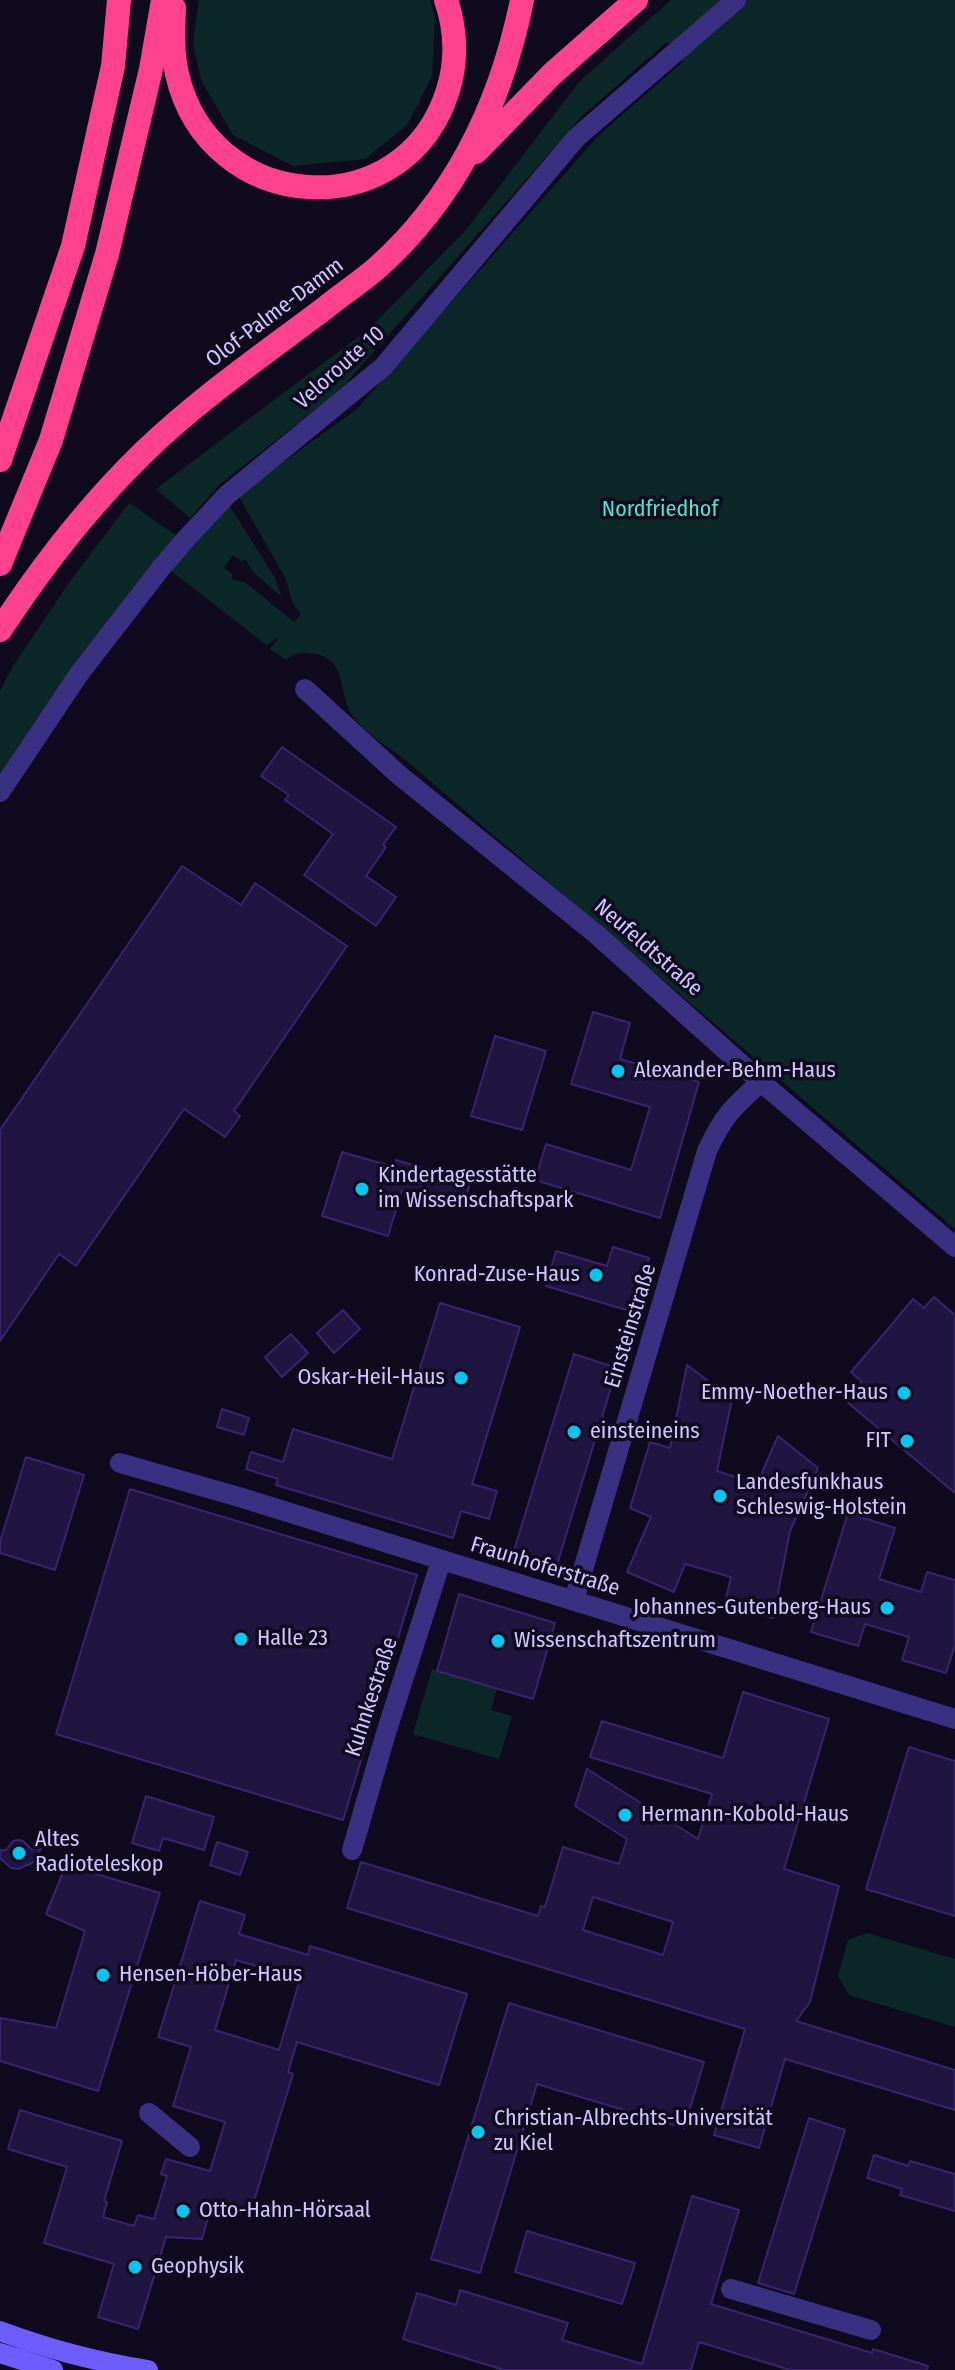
<!DOCTYPE html>
<html>
<head>
<meta charset="utf-8">
<style>
	body { margin:0 }
	canvas { display:block; background:#0f0a1d }
</style>
</head>
<body>
<canvas width="955" height="2370"></canvas>
<script>
const g = document.querySelector('canvas').getContext('2d');
g.lineJoin = 'round';
function paint(path, color) { g.fillStyle = color; g.fill(path, 'evenodd'); }
function stroke(path, color, width, dash) { g.strokeStyle = color; g.lineWidth = width; g.lineCap = dash ? 'butt' : 'round'; g.setLineDash(dash || []); g.stroke(path); }
function write(font, color, halo, rows, align = 'center') {
  g.font = font + ' "Fira Sans Condensed",sans-serif'; g.lineWidth = 7; g.setLineDash([]); g.textBaseline = 'middle'; g.strokeStyle = halo; g.fillStyle = color; for (const [text, x, y, turn = 0] of rows) {
    g.save(); g.translate(x, y); g.rotate((+turn || 0) * Math.PI / 180); g.textAlign = isNaN(turn) ? turn : align; if (halo) g.strokeText(text, 0, 0); g.fillText(text, 0, 0); g.restore();
  }
}
paint(new Path2D(`
	M199 0H430L435 17 432 76 407 125 365 159 293 166 233 135 201 80 193 42Z
	M671 0H955V1229L409 763C392 749 369 736 355 719 335 694 351 656 309 653 300 652 293 654 286 660L270 649 280 636 267 645 264 643 170 570 229 505 275 578 281 596 254 573 246 560 241 561 233 555 224 568 232 574V579L246 583 294 622 301 614 293 604 285 577 238 495 357 409 600 134 683 62 667 42 583 115 339 391 220 484 190 518 156 489 370 328 466 230 579 82Z
	M129 503 177 536 37 718 0 775V691L13 666 71 580Z
	M432 1669 497 1689 491 1710 512 1716 499 1759 413 1734Z
	M867 1933 955 1959V2027L849 1995 838 1976 848 1940Z`), '#0c2728');
const building = new Path2D(`
	M282 747 396 827 383 845 386 847 366 876 396 897 376 926 304 875 333 834 285 800 289 795 261 776Z
	M182 866 241 905 255 883 347 946 234 1111 240 1116 225 1137 184 1109 76 1266 59 1254 0 1341V1130Z
	M593 1012 630 1023 620 1059 699 1082 660 1218 535 1180 546 1144 631 1170 650 1107 571 1084Z
	M495 1036 546 1051 522 1130 471 1116Z
	M342 1152 394 1167 396 1160 470 1182 463 1208 402 1190 388 1236 322 1216Z
	M613 1247 649 1258 633 1312 546 1286 556 1251 607 1266Z
	M934 1297 955 1315V1493L846 1401 862 1382 851 1372 888 1329 913 1299 924 1308Z
	M440 1303 520 1327 472 1484 497 1491 489 1519 461 1511 453 1538 276 1485 278 1479 246 1469 251 1452 283 1462 293 1429 392 1459Z
	M343 1310 360 1329 334 1353 317 1333Z
	M291 1334 308 1353 282 1377 265 1357Z
	M574 1354 617 1368 555 1571 512 1557Z
	M687 1365 732 1399 717 1471 757 1484 778 1436 818 1468 790 1531 773 1618 724 1606 731 1577 685 1564 674 1592 627 1572 651 1517 630 1508 650 1442 670 1448Z
	M222 1409 249 1418 244 1435 217 1427Z
	M26 1457 84 1475 55 1570 0 1553V1542Z
	M130 1489 417 1575 343 1820 56 1734Z
	M848 1513 895 1528 879 1579 921 1592 927 1572 955 1580V1645L946 1673 902 1660 909 1637 865 1624 858 1646 811 1632Z
	M459 1594 555 1623 533 1699 437 1671Z
	M743 1692 829 1719 784 1869 839 1886 810 2002 796 2021 955 2070V2110L785 2059 759 2148 714 2135 745 2029 347 1908 361 1862 538 1916 541 1906 545 1907 563 1847 619 1864 627 1839 575 1806 587 1769 698 1839 712 1794 590 1757 602 1721 723 1758ZM593 1897 673 1922 663 1955 583 1930Z
	M909 1747 955 1761V1916L866 1889Z
	M146 1796 214 1817 204 1850 163 1838 159 1851 132 1843Z
	M18 1840 23 1841 31 1849H41L32 1863 18 1869 11 1868 0 1858V1850H6L13 1841Z
	M217 1842 248 1852 240 1875 210 1865Z
	M66 1865 160 1893 98 2091 0 2061V2018L56 2028 85 1931 46 1914Z
	M200 1901 245 1915 239 1934 308 1955 310 1946 467 1994 439 2085 297 2042 288 2072 293 2074 250 2214 212 2203 202 2239 166 2237 138 2329 98 2317 114 2264 44 2243 67 2167 8 2149 20 2110 122 2141 104 2201 107 2202 103 2217 134 2226 138 2215 154 2219 167 2176 161 2174 166 2159 210 2171 225 2122 173 2106 191 2047 158 2037ZM236 1960 300 1979 279 2050 215 2030Z
	M509 2003 704 2062 684 2128 537 2084 480 2273 431 2259Z
	M809 2118 845 2130 794 2294 758 2283Z
	M874 2155 908 2166 910 2161 955 2174V2211L900 2195 902 2189 867 2178Z
	M692 2196 739 2210 711 2304 872 2353 873 2349 928 2366 927 2370H790L699 2342 691 2370H504L403 2339 417 2293 456 2305 460 2290 568 2323 562 2340 642 2364Z
	M527 2231 635 2263 622 2304 515 2272Z`);
paint(building, '#201440');
stroke(building, '#38246e', 2);
stroke(new Path2D(`
	M305 689 399 775 596 934 761 1082 955 1247
	M0 792 79 674 161 568 185 540 227 495 383 367 576 138 736 0
	M120 1463 239 1497 955 1719
	M574 1600 707 1151C723 1116 733 1107 761 1082
	M352 1850 386 1733 441 1561
	M149 2113 190 2147
	M731 2289 871 2330`), '#393081', 20);
stroke(new Path2D(`
	M0 2331C48 2349 98 2362 148 2370
	M0 2353 53 2370`), '#6d5dff', 20);
stroke(new Path2D(`
	M174 8C173 30 172 53 177 74 209 215 405 229 448 90 457 61 456 29 446 0
	M476 152 552 74 636 0
	M0 460 73 246 113 66 119 0
	M0 564 51 440 107 254 151 69 163 0
	M0 630C42 566 89 505 145 451 200 398 264 354 325 308 342 294 361 282 378 267 457 196 501 103 522 0`), '#ff418e', 24);
for (const [x, y, r, color] of [
	[618,1071,8,"#00c7f1"],
	[362,1189,8,"#00c7f1"],
	[596,1275,8,"#00c7f1"],
	[461,1378,8,"#00c7f1"],
	[904,1393,8,"#00c7f1"],
	[574,1432,8,"#00c7f1"],
	[907,1441,8,"#00c7f1"],
	[720,1496,8,"#00c7f1"],
	[887,1608,8,"#00c7f1"],
	[241,1639,8,"#00c7f1"],
	[498,1641,8,"#00c7f1"],
	[625,1815,8,"#00c7f1"],
	[19,1853,8,"#00c7f1"],
	[103,1975,8,"#00c7f1"],
	[478,2132,8,"#00c7f1"],
	[183,2211,8,"#00c7f1"],
	[135,2267,8,"#00c7f1"]
]) { const dot = new Path2D(); dot.arc(x, y, r, 0, 2 * Math.PI); g.fillStyle = color; g.fill(dot); stroke(dot, '#0f0a1d', 3); }
write('22px', '#d1c6ff', '#0f0a1d', [
	["Olof-Palme-Damm",275,313,-37],
	["Veloroute 10",340,368,-42],
	["Neufeldtstraße",648,948,41],
	["Einsteinstraße",631,1326,-73],
	["Fraunhoferstraße",545,1567,17],
	["Kuhnkestraße",372,1697,-72]
]);
write('22px', '#48e9cd', '#0f0a1d', [
	["Nordfriedhof",660,510]
]);
write('22px', '#d1c6ff', '#0f0a1d', [
	["Alexander-Behm-Haus",634,1071],
	["Kindertagesstätte",378,1176],
	["im Wissenschaftspark",378,1201],
	["Konrad-Zuse-Haus",580,1275,"right"],
	["Oskar-Heil-Haus",445,1378,"right"],
	["Emmy-Noether-Haus",888,1393,"right"],
	["einsteineins",590,1432],
	["FIT",891,1441,"right"],
	["Landesfunkhaus",736,1483],
	["Schleswig-Holstein",736,1508],
	["Johannes-Gutenberg-Haus",871,1608,"right"],
	["Halle 23",257,1639],
	["Wissenschaftszentrum",514,1641],
	["Hermann-Kobold-Haus",641,1815],
	["Altes",35,1840],
	["Radioteleskop",35,1865],
	["Hensen-Höber-Haus",119,1975],
	["Christian-Albrechts-Universität",494,2119],
	["zu Kiel",494,2144],
	["Otto-Hahn-Hörsaal",199,2211],
	["Geophysik",151,2267]
], 'left');
</script>
</body>
</html>
